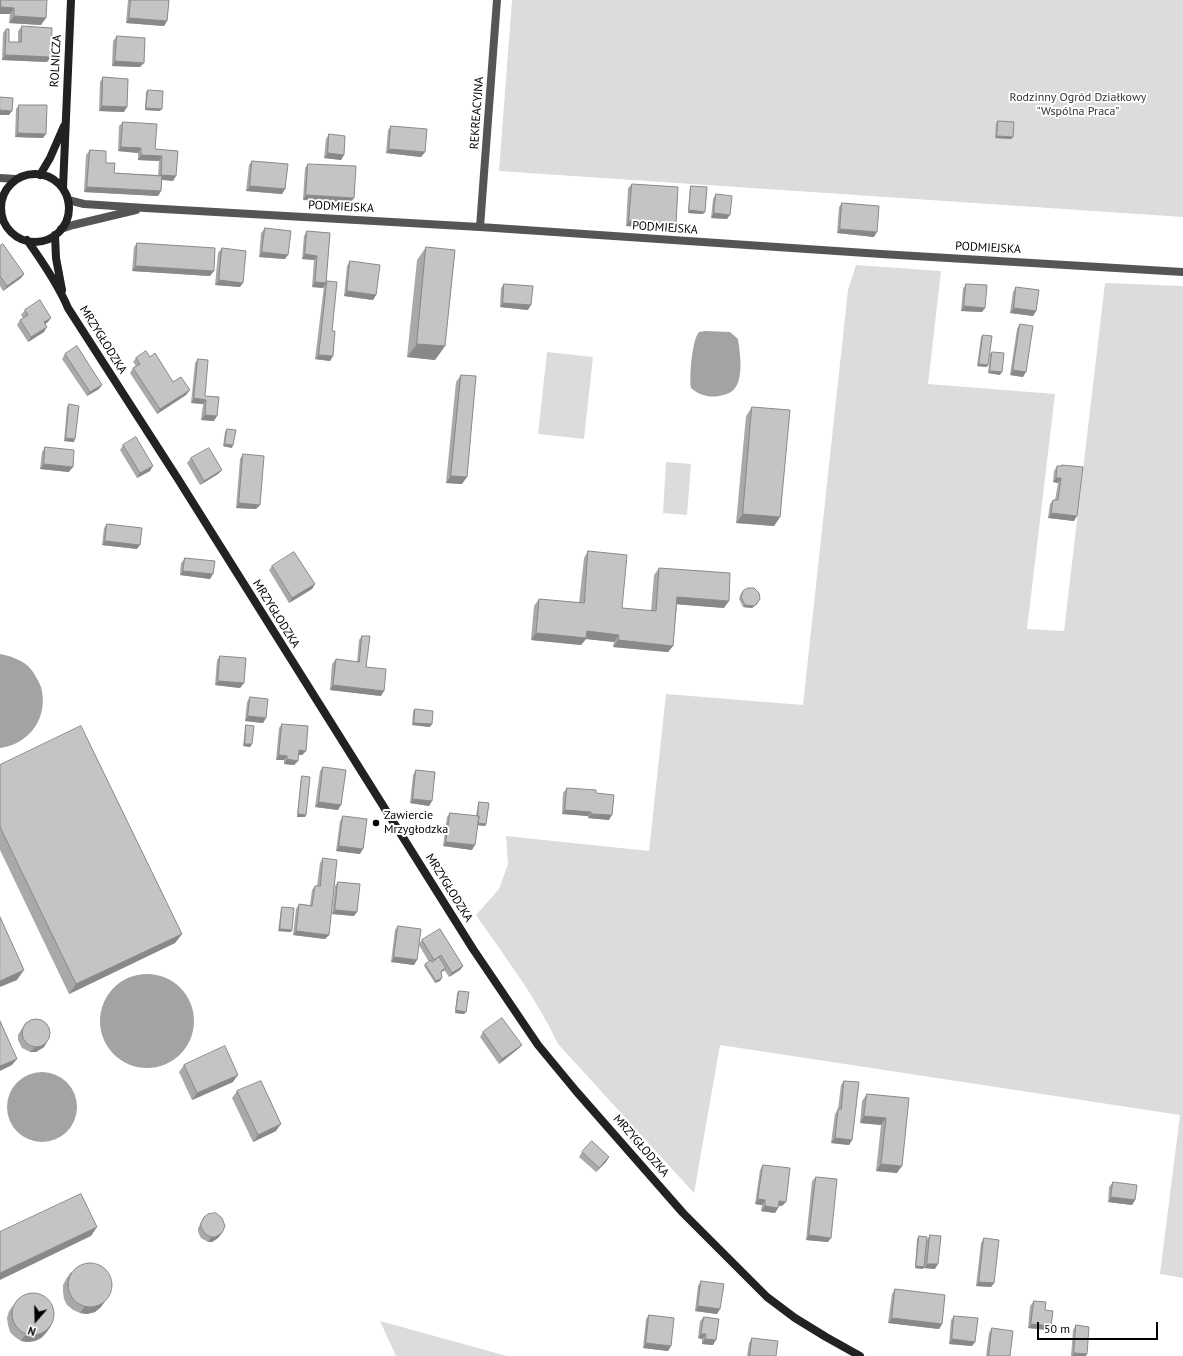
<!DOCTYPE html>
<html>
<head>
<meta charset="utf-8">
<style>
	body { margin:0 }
	#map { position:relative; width:1183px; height:1356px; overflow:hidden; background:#fff; font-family:"PT Sans",sans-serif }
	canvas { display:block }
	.north { position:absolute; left:16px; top:1300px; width:40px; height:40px; -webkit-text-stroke:3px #fff; paint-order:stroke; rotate:200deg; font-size:11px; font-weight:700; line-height:16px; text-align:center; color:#000 }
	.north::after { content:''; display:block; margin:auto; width:14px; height:18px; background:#000; clip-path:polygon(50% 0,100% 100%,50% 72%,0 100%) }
	.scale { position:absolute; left:1037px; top:1322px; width:121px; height:18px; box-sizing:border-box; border:2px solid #000; border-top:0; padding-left:5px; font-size:12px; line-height:14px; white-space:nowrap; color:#000; -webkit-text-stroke:3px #fff; paint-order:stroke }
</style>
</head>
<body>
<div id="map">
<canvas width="1183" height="1356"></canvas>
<div class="north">N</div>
<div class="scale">50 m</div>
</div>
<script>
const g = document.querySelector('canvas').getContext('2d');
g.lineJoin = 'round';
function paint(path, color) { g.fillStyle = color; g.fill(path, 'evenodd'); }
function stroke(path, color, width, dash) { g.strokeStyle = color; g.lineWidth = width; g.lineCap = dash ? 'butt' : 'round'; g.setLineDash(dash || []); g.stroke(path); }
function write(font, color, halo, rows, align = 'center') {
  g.font = font + ' "PT Sans",sans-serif'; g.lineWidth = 4; g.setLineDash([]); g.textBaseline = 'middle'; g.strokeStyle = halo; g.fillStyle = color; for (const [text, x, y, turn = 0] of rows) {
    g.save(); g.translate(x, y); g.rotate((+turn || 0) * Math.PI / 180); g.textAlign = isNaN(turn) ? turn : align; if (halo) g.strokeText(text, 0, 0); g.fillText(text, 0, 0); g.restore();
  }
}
paint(new Path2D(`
	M512 0H1183V217L499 171Z
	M856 265 941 271 928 384 1055 394 1027 629 1064 631 1105 283 1183 286V1278L1160 1274 1180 1115 720 1045 694 1193 558 1044C536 997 505 957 476 915L499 889 508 864 506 836 649 851 666 694 803 705 848 290Z
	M547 352 593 357 584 439 538 434Z
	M666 462 691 464 687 515 663 513Z
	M380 1321 507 1356H396Z`), '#dcdcdc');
paint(new Path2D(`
	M705 331 730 332 738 339C740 353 745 383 731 392 728 394 723 395 719 396 709 398 699 395 691 388 689 378 692 339 699 332Z
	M0 654C10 656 20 659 28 666 34 672 38 680 41 687 49 717 30 744 0 748Z
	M100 1021a47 47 0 1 1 94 0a47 47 0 1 1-94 0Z
	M7 1107a35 35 0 1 1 70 0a35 35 0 1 1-70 0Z`), '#a3a3a3');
stroke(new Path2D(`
	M0 178 16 179
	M68 200 84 204 145 208 480 227 881 254 1183 272
	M0 208 1 209
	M480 227 497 0
	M61 229 73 225 136 210`), '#555', 8);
stroke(new Path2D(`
	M1 208a34 34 0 1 1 68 0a34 34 0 1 1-68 0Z
	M40 175 50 158 64 126
	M63 188 71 0
	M55 235 56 258 62 290
	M27 240C42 261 58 284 68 308L178 479 473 949 538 1045 576 1091 683 1213 767 1297 795 1318 826 1337 860 1356`), '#222', 8);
paint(new Path2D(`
	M0 0H47L41 25 9 23 10 14H0Z
	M128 0H169L167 21 164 26 126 23Z
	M22 26 47 62 2 60 3 33 6 29 9 42H18V31Z
	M117 36 140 67 112 66 113 41Z
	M103 77 124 112 99 111 100 82Z
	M148 90 160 111 145 110 146 92Z
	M19 105 43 138 15 137 16 109Z
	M998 121 1013 137 1011 139 995 138 996 123Z
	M123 122 155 149 178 151 173 181 162 180 161 191 158 196 84 192 86 155 90 150 106 163 114 173 158 175 159 161 138 160V153L118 151 119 126Z
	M391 126 425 152 421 157 386 153 388 130Z
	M329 134 344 155 341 160 324 158 326 139Z
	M252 161 285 189 282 194 246 191 249 165Z
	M308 164 351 202 303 200 305 168Z
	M632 184 672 229 626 226 628 188Z
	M691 186 703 214 688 213 690 188Z
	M716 194 727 219 711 218 713 199Z
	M842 203 874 237 837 233 839 207Z
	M265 228 285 259 259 257 261 233Z
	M307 231 330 233 326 283 327 281 332 331 333 356 330 361 315 359 324 286 323 288 312 287 314 260 302 259 304 236Z
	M137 243 210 276 132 271 134 247Z
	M0 246 24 274 21 278 3 291 0 286Z
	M426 247 445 346 435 360 407 357 417 260Z
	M222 248 240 287 215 285 218 253Z
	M350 261 376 295 373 300 344 296 347 266Z
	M504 284 528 310 500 307 501 288Z
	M966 284 985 308 982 312 961 311 963 289Z
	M1016 287 1036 311 1033 316 1010 313 1013 292Z
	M25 310 48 322 45 324 44 332 28 342 17 325 20 320 23 318 21 315Z
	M1020 324 1023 377 1010 375 1017 329Z
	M983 335 987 367 977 366 981 337Z
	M992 352 1000 375 988 373 990 354Z
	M65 354 99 389 87 396 62 359Z
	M150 357 186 395 157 414 130 373 133 368 136 366 133 362 136 358Z
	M198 359 205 396 214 421 201 420 203 404 191 403 195 363Z
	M461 375 462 484 446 483 456 382Z
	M69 404 74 442 64 441 67 407Z
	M752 407 780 517 774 526 736 523 746 416Z
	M227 429 232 448 223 446 225 432Z
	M123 445 150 471 137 478 120 450Z
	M45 447 69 472 40 469 42 452Z
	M243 454 260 505 256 509 236 508 240 459Z
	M191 458 222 470 218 474 200 485 187 463Z
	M1062 465 1074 521 1048 518 1050 504 1053 500H1055L1058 483 1053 482 1054 471 1057 466H1061Z
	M107 524 137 549 102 545 104 528Z
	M588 551 622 608 651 611 654 575 659 568 724 608 677 604 673 646 668 652 613 647 614 642 586 639 581 645 531 640 534 606 539 599 579 603 584 558Z
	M185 558 213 574 210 579 180 575 181 563Z
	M272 566 315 584 312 589 289 603 269 570Z
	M743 591 758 602 757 604 752 608 743 607 739 599 741 593Z
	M362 636 366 667 381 696 330 690 332 664 336 659 357 662 359 640Z
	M220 656 244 683 240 688 215 685 217 660Z
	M250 697 266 718 263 723 245 721 247 702Z
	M415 709 430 727 412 725 413 711Z
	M282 724 306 751 302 755H298V761L294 765 284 764V760H276L279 728Z
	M246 725 252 744 250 747 243 746 245 728Z
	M0 765 182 934 175 943 69 994 0 850Z
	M323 767 338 810 315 807 320 771Z
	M416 770 432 801 429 806 410 803 413 775Z
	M302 776 305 817H297L301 779Z
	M567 788 596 793 609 820 588 818V816L562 814 563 793Z
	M479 802 486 824 485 826 478 825 472 850 443 846 447 817 450 813 476 816 478 804Z
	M343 816 360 854 336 851 340 821Z
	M323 858 329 935 325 939 293 935 296 909 299 904 310 905 312 890 315 886H317L320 863Z
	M338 882 354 916 332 914 335 886Z
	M282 907 292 930 291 932 278 931 281 909Z
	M398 926 419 944 422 940 463 966 460 970 449 977 445 971 441 972 440 981 435 983 424 966 425 964 429 962 419 945 414 965 391 962 395 930Z
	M459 991 466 1012 464 1014 455 1013 457 993Z
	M26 1022 47 1042 44 1047 36 1052H30L22 1048 18 1040V1035Z
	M483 1032 522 1045 518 1049 499 1064 480 1037Z
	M184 1065 233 1082 192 1100 179 1072Z
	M844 1081 852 1140 849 1145 831 1143 835 1114 838 1109 841 1085Z
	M237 1091 276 1131 253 1142 232 1098Z
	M867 1094 909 1098 897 1173 876 1171 881 1125 860 1123 862 1101Z
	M582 1152 609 1157 606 1162 596 1172 579 1157Z
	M763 1165 782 1206H778V1208L775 1213 761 1211 762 1205 755 1204 760 1170Z
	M816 1177 828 1242 806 1240 812 1181Z
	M1113 1182 1135 1200 1132 1205 1108 1202 1109 1187Z
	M204 1217 222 1233 218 1238 212 1242H208L201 1238 198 1232V1228Z
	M930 1235 935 1269 924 1268V1267L923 1269 915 1268 917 1239 919 1236 927 1240Z
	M984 1238 994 1283 991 1287 976 1286 981 1243Z
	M71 1272 101 1307 95 1312 87 1314 80 1313 73 1310 67 1305 64 1299 63 1292V1285L66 1279Z
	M701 1281 720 1309 717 1314 695 1311 698 1286Z
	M895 1289 942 1324 939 1329 888 1323 892 1294Z
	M18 1299 51 1326 46 1333 41 1338 35 1341 28 1342 21 1341 15 1337 10 1332 8 1325 7 1318 9 1311Z
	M1034 1301 1045 1310 1048 1330 1028 1328 1030 1306Z
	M649 1315 671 1346 668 1351 643 1348 646 1319Z
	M954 1316 975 1342 972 1346 949 1344 951 1320Z
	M704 1317 713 1345 702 1344V1339L698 1338 700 1321Z
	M1076 1325 1086 1356H1071L1073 1330Z
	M992 1328 1010 1356H986L989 1333Z
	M752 1338 776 1356H747L749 1343Z`), '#a9a9a9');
paint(new Path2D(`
	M1 7 14 8 10 14H0V8Z
	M14 16 46 18 41 25 9 23Z
	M129 18 167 21 164 26 126 23Z
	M5 55 51 57 47 62 2 60Z
	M115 61 144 63 140 67 112 66Z
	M102 106 127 107 124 112 99 111Z
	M146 108 162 109 160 111 145 110Z
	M0 110 12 111 9 115H0Z
	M18 133 46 134 43 138 15 137Z
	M997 136 1013 137 1011 139 995 138Z
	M121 147 141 148 138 153 118 151Z
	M389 149 425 152 421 157 386 153Z
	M328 153 344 155 341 160 324 158Z
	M141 155 162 156 159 161 138 160Z
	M161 175 176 176 173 181 158 179Z
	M250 186 285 189 282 194 246 191Z
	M87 187 161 191 158 196 84 192Z
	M306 195 354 198 351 202 303 200Z
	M689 210 705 212 703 214 688 213Z
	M714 213 730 215 727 219 711 218Z
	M629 221 676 224 672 229 626 226Z
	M840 229 877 232 874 237 837 233Z
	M262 252 288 255 285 259 259 257Z
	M305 254 317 256 314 260 302 259Z
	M136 266 214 271 210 276 132 271Z
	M24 274 21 278 3 291 7 286Z
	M219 280 243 283 240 287 215 285Z
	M315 282 326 283 323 288 312 287Z
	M347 291 376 295 373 300 344 296Z
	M503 303 531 305 528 310 500 307Z
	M964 306 985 308 982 312 961 311Z
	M1014 308 1036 311 1033 316 1010 313Z
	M51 318 48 322 40 327 44 322Z
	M47 327 44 332 28 342 31 337Z
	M417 344 445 346 435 360 407 357Z
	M319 355 333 356 330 361 315 359Z
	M979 364 988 365 987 367 977 366Z
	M1013 370 1026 372 1023 377 1010 375Z
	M990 371 1002 372 1000 375 988 373Z
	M102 385 99 389 87 396 90 392Z
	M190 390 186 395 157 414 160 409Z
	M194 398 206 400 203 404 191 403Z
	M205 415 217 416 214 421 201 420Z
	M66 438 75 439 74 442 64 441Z
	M225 444 233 445 232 448 223 446Z
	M44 464 73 467 69 472 40 469Z
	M153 466 150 471 137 478 140 473Z
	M222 470 218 474 200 485 204 481Z
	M451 476 467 477 462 484 446 483Z
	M1056 478H1061L1058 483 1053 482Z
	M239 503 260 505 256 509 236 508Z
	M1051 513 1077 516 1074 521 1048 518Z
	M743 514 780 517 774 526 736 523Z
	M105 541 140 545 137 549 102 545Z
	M183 571 213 574 210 579 180 575Z
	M315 584 312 589 289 603 292 598Z
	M677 597 729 601 724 608 673 604Z
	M758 602 757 604 752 608 743 607 745 605Z
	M587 631 619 635 614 642 586 639 581 645 531 640 536 633Z
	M618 640 673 646 668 652 613 647Z
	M218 681 244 683 240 688 215 685Z
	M333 685 384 691 381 696 330 690Z
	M248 716 266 718 263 723 245 721Z
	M414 723 432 724 430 727 412 725Z
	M245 744H252L250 747 243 746Z
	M299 750 306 751 302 755H295Z
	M279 755 287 756 284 760H276Z
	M287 759 298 761 294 765 284 764Z
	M413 799 432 801 429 806 410 803Z
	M319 802 341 805 338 810 315 807Z
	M565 810 591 812 588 816 562 814Z
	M298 814 306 815 305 817H297Z
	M591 814 612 815 609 820 588 818Z
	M477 822 486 824 485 826 475 825Z
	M446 842 475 845 472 850 443 846Z
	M339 846 363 849 360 854 336 851Z
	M335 910 357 912 354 916 332 914Z
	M280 929 292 930 291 932 278 931Z
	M296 931 329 935 325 939 293 935Z
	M182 934 175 943 69 994 76 984Z
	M394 957 417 960 414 965 391 962Z
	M463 966 460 970 449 977 452 973Z
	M24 970 17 980 0 987V981Z
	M442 978 440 981 435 983 436 981Z
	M456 1010 466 1012 464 1014 455 1013Z
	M47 1042 44 1047 36 1052H30L34 1048Z
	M522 1045 518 1049 499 1064 502 1059Z
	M17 1059 12 1065 0 1071V1066Z
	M238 1075 233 1082 192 1100 197 1093Z
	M864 1116 886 1118 881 1125 860 1123Z
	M281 1124 276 1131 253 1142 258 1135Z
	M835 1138 852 1140 849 1145 831 1143Z
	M609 1157 606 1162 596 1172 599 1168Z
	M881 1164 902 1166 897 1173 876 1171Z
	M1111 1197 1135 1200 1132 1205 1108 1202Z
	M758 1199 765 1200 762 1205 755 1204Z
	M779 1201 786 1202 782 1206 776 1205Z
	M765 1206 778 1208 775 1213 761 1211Z
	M97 1227 91 1236 0 1280V1273Z
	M222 1233 218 1238 212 1242H208L211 1237Z
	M809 1235 831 1238 828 1242 806 1240Z
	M927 1264H938L935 1269 924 1268Z
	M916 1266 924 1267 923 1269 915 1268Z
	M979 1282 994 1283 991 1287 976 1286Z
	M106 1300 101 1307 95 1312 87 1314 80 1313 85 1306Z
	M698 1306 720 1309 717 1314 695 1311Z
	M892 1318 942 1324 939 1329 888 1323Z
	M1031 1324 1051 1326 1048 1330 1028 1328Z
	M51 1326 46 1333 41 1338 35 1341 28 1342 21 1341 26 1334Z
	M701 1334H706L702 1339 698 1338Z
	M705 1339 716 1340 713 1345 702 1344Z
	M952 1339 975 1342 972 1346 949 1344Z
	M646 1343 671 1346 668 1351 643 1348Z
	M1074 1353 1087 1354 1086 1356H1072Z`), '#898989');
const building = new Path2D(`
	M1 0H47L46 18 14 16V8L1 7Z
	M131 0H169L167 21 129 18Z
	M22 26 52 28 51 57 5 55 6 29H9V42H21Z
	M117 36 145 38 144 63 115 61Z
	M103 77 128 79 127 107 102 106Z
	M148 90 163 91 162 109 146 108Z
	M0 97 13 98 12 111 0 110Z
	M19 105H47L46 134 18 133Z
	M998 121 1014 122 1013 137 997 136Z
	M123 122 157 124 155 149 178 151 176 176 161 175 162 156 141 155V148L121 147Z
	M391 126 427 129 425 152 389 149Z
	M329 134 345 136 344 155 328 153Z
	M90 150 106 151V163H115L114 173 162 176 161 191 87 187Z
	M252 161 288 164 285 189 250 186Z
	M308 164 356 166 354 198 306 195Z
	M632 184 678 187 676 224 629 221Z
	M691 186 707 187 705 212 689 210Z
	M716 194 732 196 730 215 714 213Z
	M842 203 879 206 877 232 840 229Z
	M265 228 291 231 288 255 262 252Z
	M307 231 330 233 326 283 315 282 317 256 305 254Z
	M137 243 215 248 214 271 136 266Z
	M3 244 24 274 7 286 0 276V246Z
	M426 247 455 250 445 346 417 344Z
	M222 248 246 251 243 283 219 280Z
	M350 261 380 265 376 295 347 291Z
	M327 281 337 282 332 331H335L333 356 319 355Z
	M504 284 533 286 531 305 503 303Z
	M966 284 987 285 985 308 964 306Z
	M1016 287 1039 290 1036 311 1014 308Z
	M40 300 51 318 44 322 47 327 31 337 20 320 28 315 25 310Z
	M1020 324 1033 326 1026 372 1013 370Z
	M983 335 992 336 988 365 979 364Z
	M77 346 102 385 90 392 65 354Z
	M146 351 150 357 155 353 173 382 181 377 190 390 160 409 133 368 140 364 136 358Z
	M992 352 1004 353 1002 372 990 371Z
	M198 359 208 360 205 396 219 397 217 416 205 415 206 400 194 398Z
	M461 375 476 376 467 477 451 476Z
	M69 404 79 406 75 439 66 438Z
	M752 407 790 410 780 517 743 514Z
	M227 429 236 430 233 445 225 444Z
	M136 437 153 466 140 473 123 445Z
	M45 447 74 450 73 467 44 464Z
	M209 448 222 470 204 481 191 458Z
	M243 454 264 456 260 505 239 503Z
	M1062 465 1083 467 1077 516 1051 513 1053 500H1058L1061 478H1056L1057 466H1062Z
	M107 524 142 528 140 545 105 541Z
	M588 551 627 555 622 608 656 611 659 568 730 573 729 601 677 597 673 646 618 640 619 635 587 631 586 638 536 633 539 599 584 603Z
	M294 552 315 584 292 598 272 566Z
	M185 558 215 561 213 574 183 571Z
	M748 588H754L759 593 760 599 758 602 754 606 745 605 741 597 743 591Z
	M362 636H370L366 667 386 669 384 691 333 685 336 659 359 662Z
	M220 656 246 658 244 683 218 681Z
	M250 697 268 699 266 718 248 716Z
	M415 709 433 711 432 724 414 723Z
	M282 724 308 726 306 751 299 750 298 761 287 759V756L279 755Z
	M246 725 254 726 252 744H245Z
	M81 726 182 934 76 984 0 827V765Z
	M323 767 346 770 341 805 319 802Z
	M416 770 435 772 432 801 413 799Z
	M302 776 310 777 306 815 298 814Z
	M567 788 596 790V793L614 795 612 815 591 814V812L565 810Z
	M479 802 489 803 486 824 478 823 479 816H478Z
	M450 813 479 816 475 845 446 842Z
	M343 816 367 819 363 849 339 846Z
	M323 858 337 860 329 935 296 931 299 904 312 906 315 886H320Z
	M338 882 360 884 357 912 335 910Z
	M282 907 294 908 292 930 280 929Z
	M0 917 24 970 0 981Z
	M398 926 421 929 417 960 394 957Z
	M440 929 463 966 452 973 441 955 434 960 422 940Z
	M439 957 446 968 441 971 442 978 436 981 425 964 431 960 432 962Z
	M459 991 469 992 466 1012 456 1010Z
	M502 1018 522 1045 502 1059 483 1032Z
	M22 1033a14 14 0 1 1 28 0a14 14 0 1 1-28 0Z
	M0 1021 17 1059 0 1066Z
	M225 1046 238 1075 197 1093 184 1065Z
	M261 1081 281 1124 258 1135 237 1091Z
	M844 1081 859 1082 852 1140 835 1138 838 1109H841Z
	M867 1094 909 1098 902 1166 881 1164 886 1118 864 1116Z
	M592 1141 609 1157 599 1168 582 1152Z
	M763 1165 790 1168 786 1202 779 1201 778 1208 765 1206V1200L758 1199Z
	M816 1177 837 1179 831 1238 809 1235Z
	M1113 1182 1137 1185 1135 1200 1111 1197Z
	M81 1194 97 1227 0 1273V1232Z
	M216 1213 222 1218 225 1226 222 1233 215 1237H211L205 1234 201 1227V1223L204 1217 208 1214Z
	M930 1235 941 1236 938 1264H927Z
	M919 1236 927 1237 924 1267 916 1266Z
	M984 1238 999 1240 994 1283 979 1282Z
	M68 1285a22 22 0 1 1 44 0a22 22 0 1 1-44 0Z
	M701 1281 724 1284 720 1309 698 1306Z
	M895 1289 945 1295 942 1324 892 1318Z
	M12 1314a21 21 0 1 1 42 0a21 21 0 1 1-42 0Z
	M1034 1301 1046 1302 1045 1310 1053 1311 1051 1326 1031 1324Z
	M649 1315 674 1318 671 1346 646 1343Z
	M954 1316 978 1318 975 1342 952 1339Z
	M704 1317 719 1319 716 1340 705 1339 706 1334H701Z
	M1076 1325 1089 1327 1087 1354 1074 1353Z
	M992 1328 1013 1331 1010 1356H989Z
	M752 1338 778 1341 776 1356H750Z`);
paint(building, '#c4c4c4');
stroke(building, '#898989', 1);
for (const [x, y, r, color] of [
	[376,823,4,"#000"]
]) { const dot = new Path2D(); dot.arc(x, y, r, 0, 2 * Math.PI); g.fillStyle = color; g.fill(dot); stroke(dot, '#fff', 1.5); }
write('12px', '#000', '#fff', [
	["ROLNICZA",56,61,-87],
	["REKREACYJNA",477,113,-86],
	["PODMIEJSKA",341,207,3],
	["PODMIEJSKA",665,228,4],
	["PODMIEJSKA",988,248,3],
	["MRZYGŁODZKA",103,340,58],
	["MRZYGŁODZKA",276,614,58],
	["MRZYGŁODZKA",449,888,58],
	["MRZYGŁODZKA",641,1146,49]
]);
write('12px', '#333', '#fff', [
	["Rodzinny Ogród Działkowy",1078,98],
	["\"Wspólna Praca\"",1078,112]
]);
write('12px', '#000', '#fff', [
	["Zawiercie",384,816],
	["Mrzygłodzka",384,830]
], 'left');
</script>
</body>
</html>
